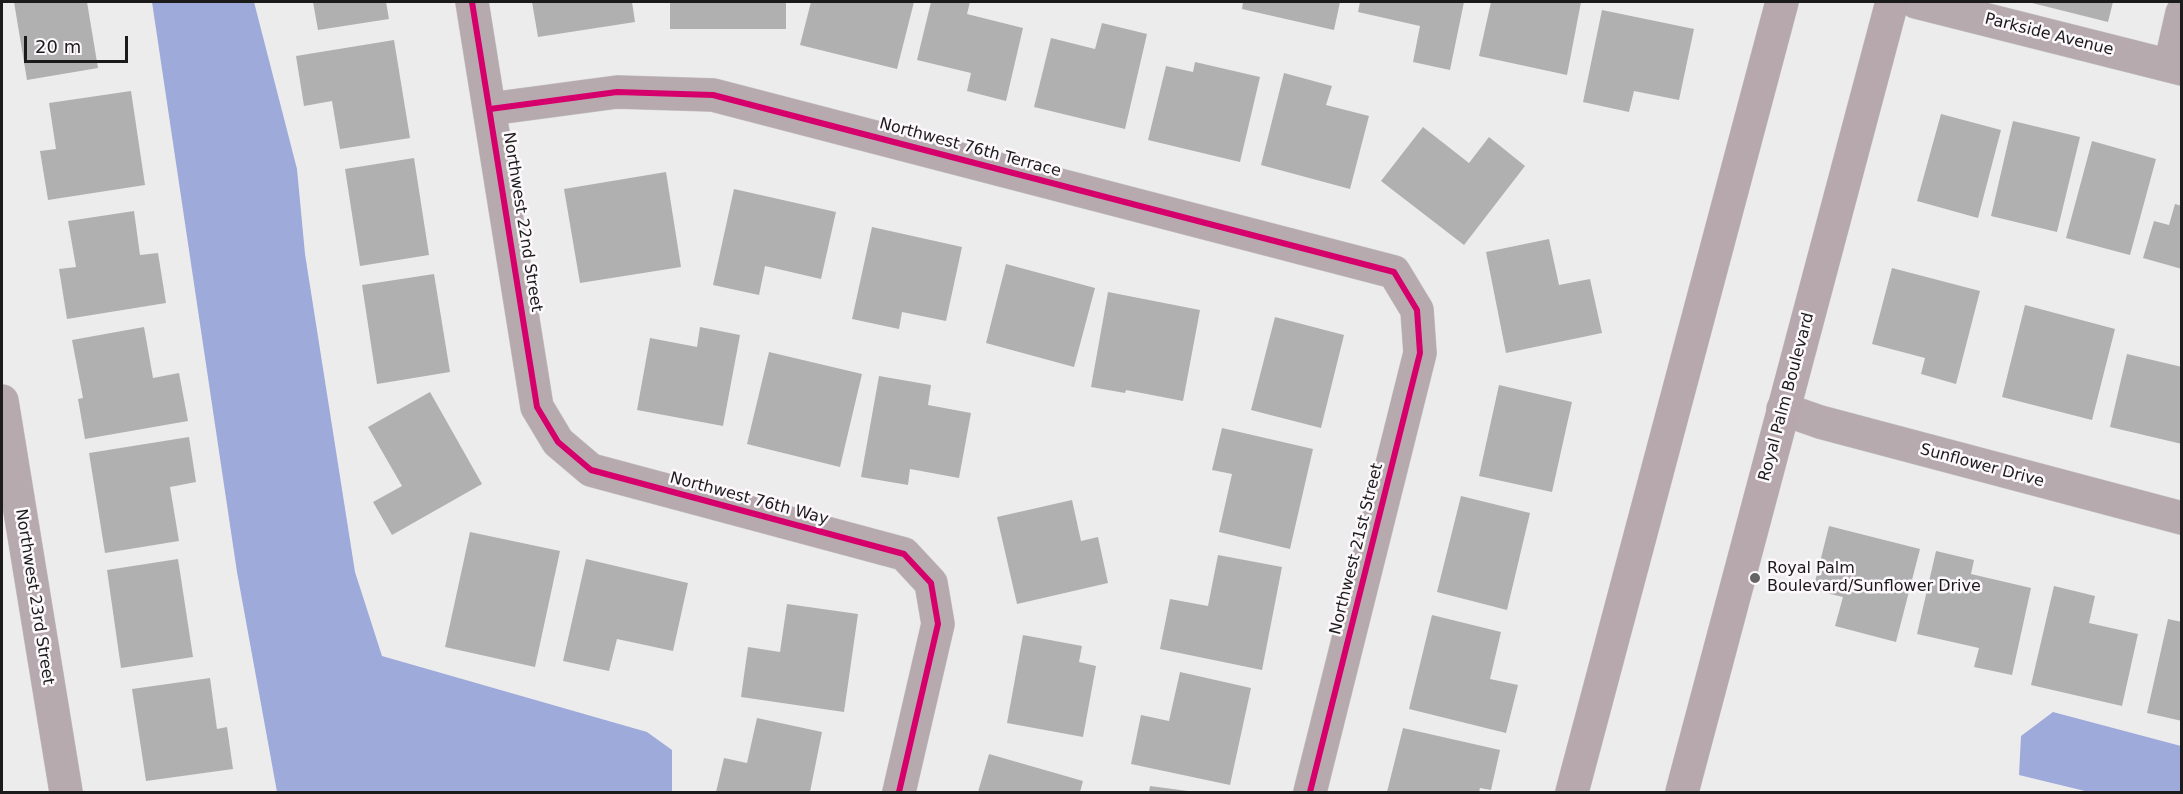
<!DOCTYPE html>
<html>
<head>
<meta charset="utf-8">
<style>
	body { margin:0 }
	#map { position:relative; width:2183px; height:794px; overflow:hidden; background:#edeced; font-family:"DejaVu Sans",sans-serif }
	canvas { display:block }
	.frame { position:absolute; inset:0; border:3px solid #1c1b1c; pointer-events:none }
	.scale { position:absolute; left:24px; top:36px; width:104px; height:27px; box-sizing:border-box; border:3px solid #1c1b1c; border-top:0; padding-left:8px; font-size:18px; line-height:21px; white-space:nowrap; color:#1c1b1c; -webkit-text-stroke:4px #fcf8fb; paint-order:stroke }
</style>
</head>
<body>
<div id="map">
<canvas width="2183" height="794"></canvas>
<div class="frame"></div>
<div class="scale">20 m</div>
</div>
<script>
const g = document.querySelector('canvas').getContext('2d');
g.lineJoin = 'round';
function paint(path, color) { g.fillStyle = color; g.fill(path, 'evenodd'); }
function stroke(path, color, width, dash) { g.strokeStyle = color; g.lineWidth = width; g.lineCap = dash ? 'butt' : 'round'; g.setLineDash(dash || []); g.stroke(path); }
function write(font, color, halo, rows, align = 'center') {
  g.font = font + ' "DejaVu Sans",sans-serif'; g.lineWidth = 5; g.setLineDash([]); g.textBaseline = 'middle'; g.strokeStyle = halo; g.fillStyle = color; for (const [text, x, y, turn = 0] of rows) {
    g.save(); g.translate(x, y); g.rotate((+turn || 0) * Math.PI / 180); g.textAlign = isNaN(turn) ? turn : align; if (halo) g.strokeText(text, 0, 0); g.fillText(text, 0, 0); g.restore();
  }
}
paint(new Path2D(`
	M152 2H254L297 169 305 254 355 572 382 656 647 732 672 750V792H277L237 572Z
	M2053 712 2181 746V792H2089L2019 775 2021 736Z`), '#9eaad9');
paint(new Path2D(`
	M14 2H87L98 68 27 80Z
	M313 2H386L389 19 318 30Z
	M532 2H632L635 22 538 37Z
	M670 2H786V29H670Z
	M811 2H914L897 69 800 45Z
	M931 2H970L967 14 1023 28 1006 101 967 91 971 73 917 60Z
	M1243 2H1340L1334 30 1242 9Z
	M1360 2H1464L1450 70 1413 62 1420 26 1358 12Z
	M1491 2H1581L1567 75 1479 56Z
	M2028 2H2113L2108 22Z
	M1602 10 1694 29 1679 100 1634 91 1629 112 1583 102Z
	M1102 23 1147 34 1125 129 1034 107 1051 38 1095 49Z
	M394 40 410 138 340 149 332 101 304 106 296 56Z
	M1195 62 1260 77 1240 162 1148 140 1166 66 1193 72Z
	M1284 73 1332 86 1326 105 1369 116 1350 189 1261 165Z
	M131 91 145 185 48 200 40 151 56 149 49 103Z
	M1941 114 2001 130 1978 218 1917 201Z
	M2013 121 2080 137 2057 232 1991 216Z
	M1423 127 1469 163 1489 137 1525 166 1464 245 1381 181Z
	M2092 141 2156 159 2130 255 2066 238Z
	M414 158 429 255 360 266 345 169Z
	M666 172 681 267 580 283 564 189Z
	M734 189 836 212 821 279 765 266 759 295 713 285Z
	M2175 204 2182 206V269L2143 258 2154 221 2169 225Z
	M134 211 140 255 158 253 166 303 67 319 59 269 76 267 68 221Z
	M872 227 962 247 946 321 902 312 899 329 852 319Z
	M1549 239 1559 285 1590 279 1602 333 1506 353 1486 252Z
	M1006 264 1095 288 1074 367 986 343Z
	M1892 268 1980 291 1956 384 1921 374 1925 358 1872 344Z
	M434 274 450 372 377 384 362 285Z
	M1108 292 1200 310 1183 401 1126 390 1125 393 1091 387Z
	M2025 305 2115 329 2092 420 2002 397Z
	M1275 317 1344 335 1321 428 1251 410Z
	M144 327 153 378 179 373 188 421 85 439 78 399 83 398 72 340Z
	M700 327 740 335 723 426 637 410 650 338 697 347Z
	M769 352 862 374 840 467 747 444Z
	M2127 354 2182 367V444L2110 427Z
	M879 376 931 385 928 405 971 413 959 478 910 469 908 485 861 477Z
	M1499 385 1572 402 1552 492 1479 476Z
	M430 392 482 484 392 535 373 502 402 486 368 427Z
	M1222 428 1313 449 1290 549 1219 532 1232 474 1212 470Z
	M189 437 196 482 170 487 179 541 105 553 89 453Z
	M1461 496 1530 513 1507 610 1437 592Z
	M1072 500 1081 541 1098 537 1108 583 1017 604 997 517Z
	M1829 526 1920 549 1896 642 1835 626 1843 597 1813 590Z
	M470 532 560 551 535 667 445 647Z
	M1936 551 1974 560 1971 574 2031 588 2012 675 1974 667 1979 648 1917 634Z
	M1218 555 1282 567 1262 670 1160 649 1170 599 1208 606Z
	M178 559 193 657 121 668 107 570Z
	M586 559 688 583 673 651 617 639 609 671 563 661Z
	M2054 586 2095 596 2089 623 2138 634 2122 706 2031 685Z
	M787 604 858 614 844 712 741 697 748 647 780 652Z
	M1432 615 1501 632 1490 679 1518 685 1506 733 1409 709Z
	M2168 619 2182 622V721L2147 713Z
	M1023 635 1082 646 1079 662 1096 666 1083 737 1007 723Z
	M1180 672 1251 688 1230 785 1131 764 1141 715 1169 721Z
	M210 678 217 729 227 727 233 769 146 781 132 689Z
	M757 718 822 732 810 792H716L724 758 747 763Z
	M1403 728 1500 750 1491 790 1480 788 1479 792H1387Z
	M989 754 1083 781 1080 792H978Z
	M1150 786 1188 791V792H1149Z`), '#b0b0b1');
const street = new Path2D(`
	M472 2 537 407 558 442 591 470 904 554 931 583 938 624 899 792
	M1916 2 2182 69
	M2170 66 2182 13
	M490 109 617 92 713 95 1394 272 1417 310 1420 353 1310 792
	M2 401 66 792
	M1783 409 1820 422 2182 518`);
const secondary = new Path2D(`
	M1572 792 1782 2
	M1682 792 1892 2`);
stroke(street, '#c7c6c7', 34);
stroke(secondary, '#c7c6c7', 34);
stroke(street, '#b7aaae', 33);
stroke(secondary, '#b6a8ad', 33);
stroke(new Path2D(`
	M472 2 537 407 558 442 591 470 904 554 931 583 938 624 899 792
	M490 109 617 92 713 95 1394 272 1417 310 1420 353 1310 792`), '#d6006c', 6);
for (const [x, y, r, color] of [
	[1755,578,6,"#656465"]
]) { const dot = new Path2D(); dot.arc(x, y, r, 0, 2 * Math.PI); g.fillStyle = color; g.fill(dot); stroke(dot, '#fcf8fb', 2); }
write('16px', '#1c1b1c', '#fcf8fb', [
	["Parkside Avenue",2049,35,14],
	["Northwest 76th Terrace",970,148,15],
	["Northwest 22nd Street",522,222,81],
	["Royal Palm Boulevard",1787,397,-75],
	["Sunflower Drive",1982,466,15],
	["Northwest 76th Way",749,499,15],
	["Northwest 21st Street",1357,549,-76],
	["Northwest 23rd Street",34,597,81]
]);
write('16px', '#1c1b1c', '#fcf8fb', [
	["Royal Palm",1767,569],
	["Boulevard/Sunflower Drive",1767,587]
], 'left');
</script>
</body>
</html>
